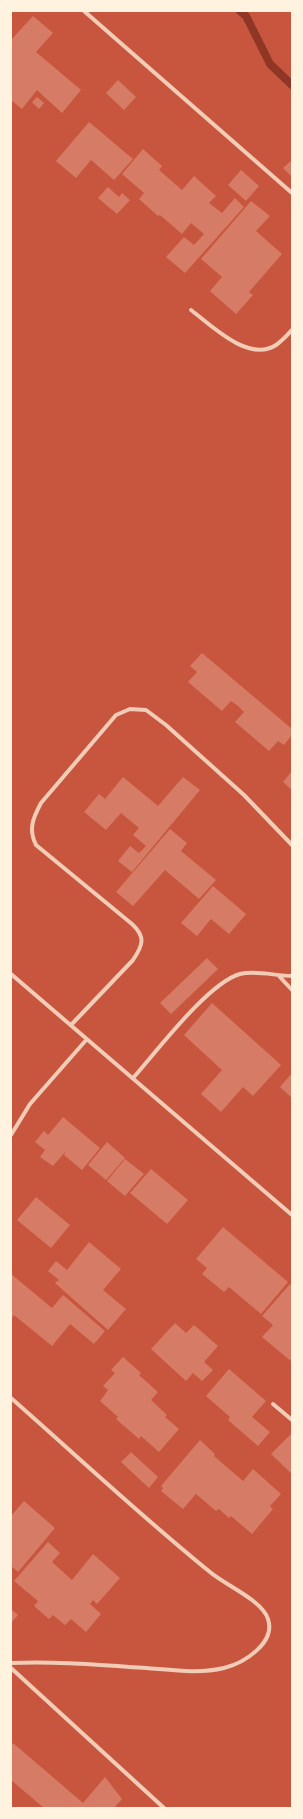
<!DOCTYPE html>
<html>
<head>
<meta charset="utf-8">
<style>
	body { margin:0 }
	#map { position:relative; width:303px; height:1819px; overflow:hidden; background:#c8553d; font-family:"Exo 2",sans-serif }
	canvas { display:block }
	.frame { position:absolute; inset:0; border:12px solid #fff3e0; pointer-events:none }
</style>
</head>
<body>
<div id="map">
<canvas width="303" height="1819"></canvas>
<div class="frame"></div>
</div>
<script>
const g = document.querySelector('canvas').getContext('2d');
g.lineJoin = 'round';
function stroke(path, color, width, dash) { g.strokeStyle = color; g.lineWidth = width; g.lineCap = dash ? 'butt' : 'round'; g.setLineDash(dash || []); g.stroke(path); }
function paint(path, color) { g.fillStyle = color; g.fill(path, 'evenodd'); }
stroke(new Path2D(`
	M240 11 246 16 270 64 292 85`), '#8f3625', 8);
paint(new Path2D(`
	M33 16 53 33 36 52 81 90 62 113 37 90 22 109 11 100V40Z
	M118 80 136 97 124 110 106 93Z
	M37 97 44 103 39 109 32 102Z
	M89 122 133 159 114 180 91 160 76 178 56 161Z
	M143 149 162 166 159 170 182 190 194 176 216 196 209 203 222 213 235 198 244 207 185 273 166 257 184 237 194 245 204 234 191 223 182 234 160 215 158 216 139 199 144 193 122 174Z
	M292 160V177L283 168Z
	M241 170 259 186 246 201 228 185Z
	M108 187 119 197 122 193 130 200 117 214 98 198Z
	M251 201 270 216 256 231 282 254 249 292 253 295 236 314 210 291 222 277 201 259Z
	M202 653 292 729V735L284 745 278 741 269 751 235 722 244 712 238 706 231 701 222 711 188 682 197 672 190 666Z
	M292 771V790L283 782Z
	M123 777 158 806 183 777 200 790 132 872 118 861 130 846 139 853 146 846 133 835 139 828 121 813 106 830 84 812 99 794 105 799Z
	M170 829 187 843 181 851 216 880 199 899 165 870 133 906 116 892Z
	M213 886 246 914 229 934 211 919 197 936 181 923Z
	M207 958 218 969 171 1014 160 1003Z
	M212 1003 281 1065 253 1096 243 1087 221 1112 201 1094 222 1070 184 1035Z
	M292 1073V1098L280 1087Z
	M63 1117 100 1148 82 1170 64 1155 66 1151 53 1166 40 1157 45 1150 35 1142 44 1131 48 1135Z
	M107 1142 125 1158 106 1180 88 1165Z
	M125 1159 144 1174 125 1196 107 1181Z
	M151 1169 188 1200 167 1224 130 1193Z
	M36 1197 70 1225 51 1248 17 1220Z
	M223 1227 288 1282 261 1314 229 1287 224 1292 202 1274 207 1268 196 1259Z
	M89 1242 121 1269 103 1290 126 1309 108 1330 55 1283 59 1280 48 1271 56 1261 67 1270Z
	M11 1274 52 1308 63 1295 105 1331 94 1344 70 1324 52 1346 14 1315 11 1319Z
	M290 1284 292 1286V1362L262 1337 273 1325 262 1316Z
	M175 1323 186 1333 194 1325 218 1346 204 1362 213 1370 202 1381 193 1373 186 1381 151 1349Z
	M123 1357 141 1373 139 1375 158 1392 151 1400 167 1415 165 1417 179 1429 159 1452 141 1436 139 1439 116 1419 118 1417 100 1401 108 1390 103 1386 115 1373 111 1370Z
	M229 1369 266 1401 252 1417 270 1432 258 1446 228 1420 230 1417 206 1396Z
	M292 1433V1474L271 1454Z
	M200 1440 215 1454 214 1456 243 1481 253 1469 281 1494 270 1506 273 1509 252 1534 231 1516 229 1518 219 1509 216 1511 196 1494 183 1509 161 1491 163 1488 161 1486Z
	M131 1452 158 1477 149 1488 121 1462Z
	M24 1501 55 1528 18 1572 11 1566V1516Z
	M48 1542 60 1553 52 1562 72 1580 93 1554 120 1578 97 1604 93 1600 90 1604 101 1614 86 1632 71 1619 65 1625 53 1615 49 1619 34 1606 38 1601 14 1581Z
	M11 1609 18 1615 11 1623Z
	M13 1743 83 1803 105 1777 122 1799 114 1808H44L11 1780V1746Z`), '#d67c66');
stroke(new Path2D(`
	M84 11 292 193
	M191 310C212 326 249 363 276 345 282 341 287 335 292 330
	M11 974 292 1215
	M279 976 292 990
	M71 1025 133 960C143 945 146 937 132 924L36 845C28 829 33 818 41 803L116 715 130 709 146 710 166 725 244 795 292 845
	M133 1078C157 1051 208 983 240 974 256 970 276 976 292 976
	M11 1135 30 1104 87 1039
	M11 1398C77 1456 142 1517 210 1572 225 1585 262 1600 268 1619 276 1643 244 1663 224 1668 199 1674 172 1670 146 1668 101 1665 56 1661 11 1663
	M273 1404 292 1420
	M11 1668 164 1808`), '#f1ccb7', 4);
</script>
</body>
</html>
